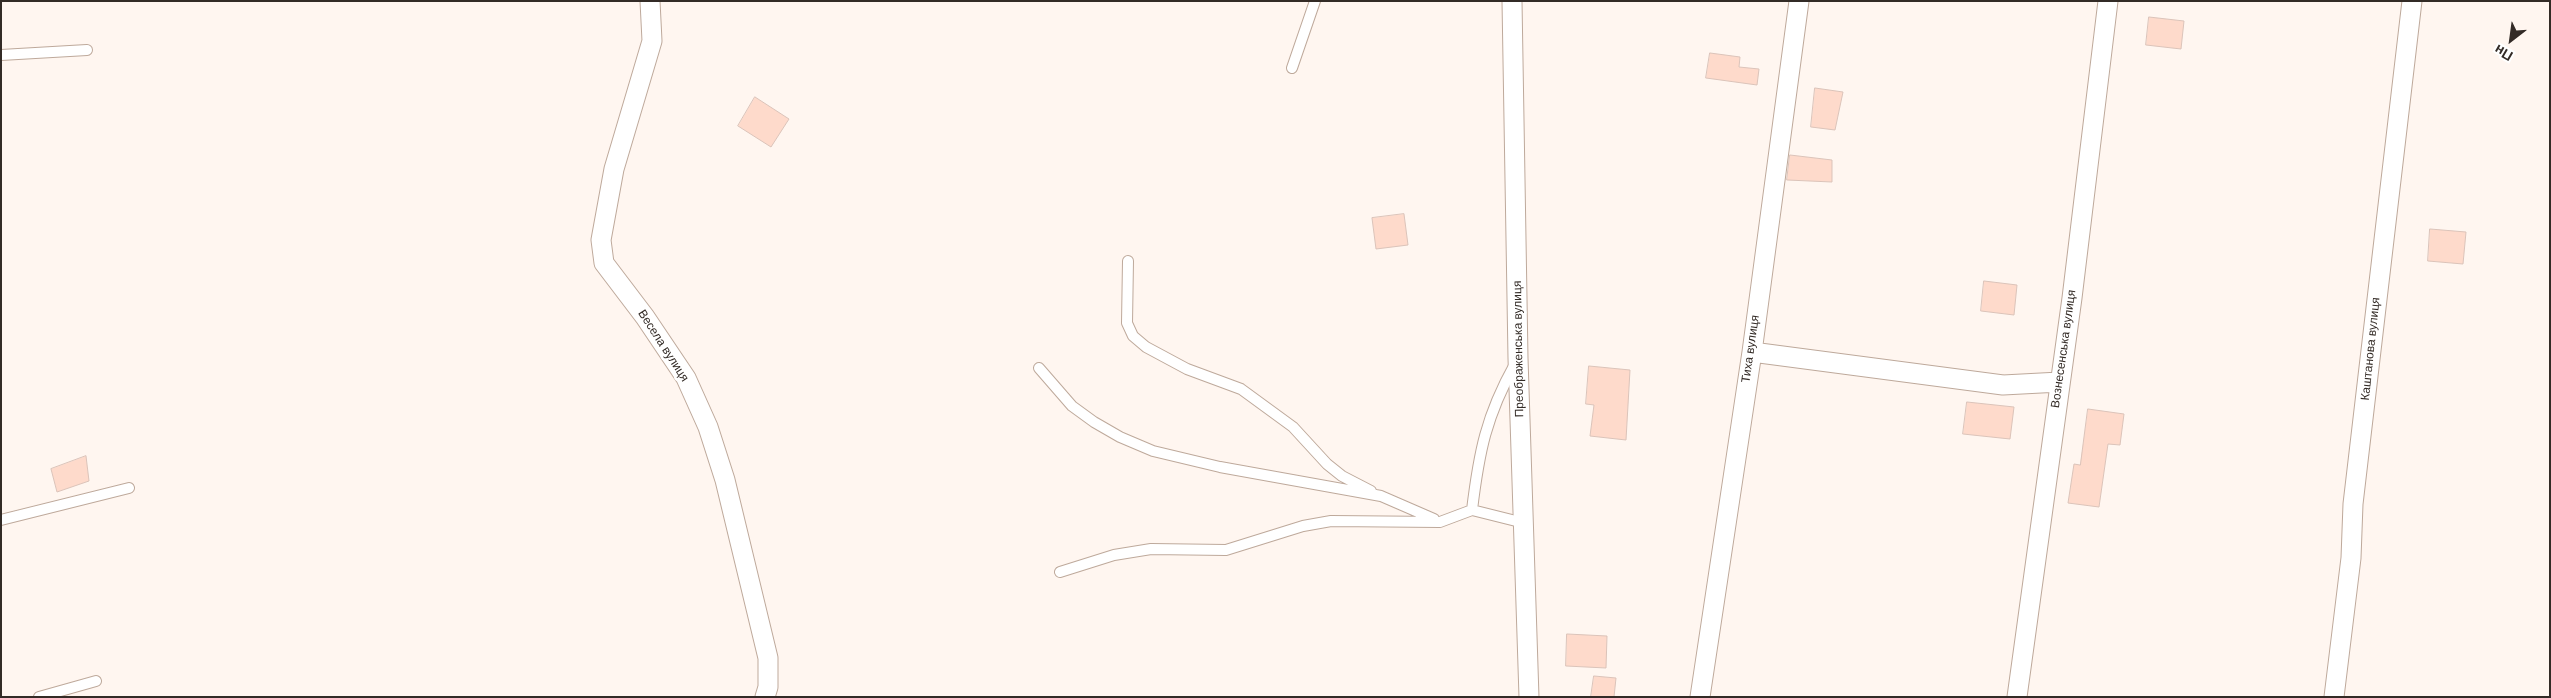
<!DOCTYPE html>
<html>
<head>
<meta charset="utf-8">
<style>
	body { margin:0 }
	#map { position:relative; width:2551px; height:698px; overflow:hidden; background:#fff6f0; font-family:"DM Sans",sans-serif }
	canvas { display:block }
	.frame { position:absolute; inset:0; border:2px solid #332b26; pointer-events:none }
	.north { position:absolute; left:2486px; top:15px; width:50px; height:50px; -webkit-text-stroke:4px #fff; paint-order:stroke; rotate:210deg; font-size:14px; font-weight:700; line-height:20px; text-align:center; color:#332b26 }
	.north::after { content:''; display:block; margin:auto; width:18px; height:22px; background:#332b26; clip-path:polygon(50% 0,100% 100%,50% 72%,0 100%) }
</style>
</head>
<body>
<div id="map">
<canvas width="2551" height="698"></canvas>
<div class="frame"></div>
<div class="north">Пн</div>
</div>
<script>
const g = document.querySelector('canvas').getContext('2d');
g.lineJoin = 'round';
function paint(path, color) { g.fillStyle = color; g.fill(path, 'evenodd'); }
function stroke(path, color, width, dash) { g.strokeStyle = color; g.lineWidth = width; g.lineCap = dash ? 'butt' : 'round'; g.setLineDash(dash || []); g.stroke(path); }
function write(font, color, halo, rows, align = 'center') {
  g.font = font + ' "DM Sans",sans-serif'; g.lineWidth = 5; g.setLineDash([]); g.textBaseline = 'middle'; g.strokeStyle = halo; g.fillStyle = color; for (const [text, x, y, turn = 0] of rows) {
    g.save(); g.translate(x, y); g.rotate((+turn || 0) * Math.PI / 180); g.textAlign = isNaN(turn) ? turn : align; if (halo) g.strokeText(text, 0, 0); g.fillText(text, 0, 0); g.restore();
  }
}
const building = new Path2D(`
	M2149 17 2184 21 2181 49 2146 45Z
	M1710 53 1740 57 1739 67 1759 69 1757 85 1706 78Z
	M1815 88 1843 92 1835 130 1811 127Z
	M755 97 789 119 771 147 738 126Z
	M1790 155 1832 160V182L1787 180Z
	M1404 214 1408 245 1376 249 1372 218Z
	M2430 229 2466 232 2463 264 2428 261Z
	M1984 281 2017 285 2014 315 1981 311Z
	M1589 366 1630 370 1626 440 1590 436 1594 405 1586 404Z
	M1967 402 2014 407 2010 439 1963 434Z
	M2088 409 2124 414 2120 445 2108 444 2099 507 2068 503 2074 464 2080 465Z
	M86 456 89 481 57 492 51 469Z
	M1567 634 1607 636 1606 668 1566 666Z
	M1594 676 1616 678 1614 697H1591Z`);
paint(building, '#fedacb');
stroke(building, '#dbc3b9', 1);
const service = new Path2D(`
	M1 55 87 50
	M1292 68 1315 1
	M1128 261 1127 323 1133 336 1146 347 1187 369 1241 389 1293 427 1327 464 1342 476 1371 491
	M1039 368 1072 406 1094 422 1120 437 1153 451 1220 467 1381 496 1434 519
	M1472 510C1479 452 1486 416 1515 364
	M1 520 129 488
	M1060 572 1114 555 1151 549 1226 550 1303 526 1331 521 1440 522 1472 510 1524 523
	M39 697 96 681`);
const minor = new Path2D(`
	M650 1 652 41 614 169 601 240 604 263 645 317 686 378 708 427 725 480 768 658V687L765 697
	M1512 1 1518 358 1529 697
	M1752 352 2003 385 2060 382
	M1700 697 1752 352 1799 1
	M2017 697 2072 298 2108 1
	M2334 697 2351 558 2353 504 2412 1`);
stroke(service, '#bea99b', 12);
stroke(minor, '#bea99b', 21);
stroke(service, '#fff', 10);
stroke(minor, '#fff', 19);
write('12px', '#332b26', '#fff', [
	["Весела вулиця",663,346,57],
	["Преображенська вулиця",1519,349,-91],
	["Тиха вулиця",1751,349,-82],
	["Вознесенська вулиця",2064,349,-82],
	["Каштанова вулиця",2371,349,-84]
]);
</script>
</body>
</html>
